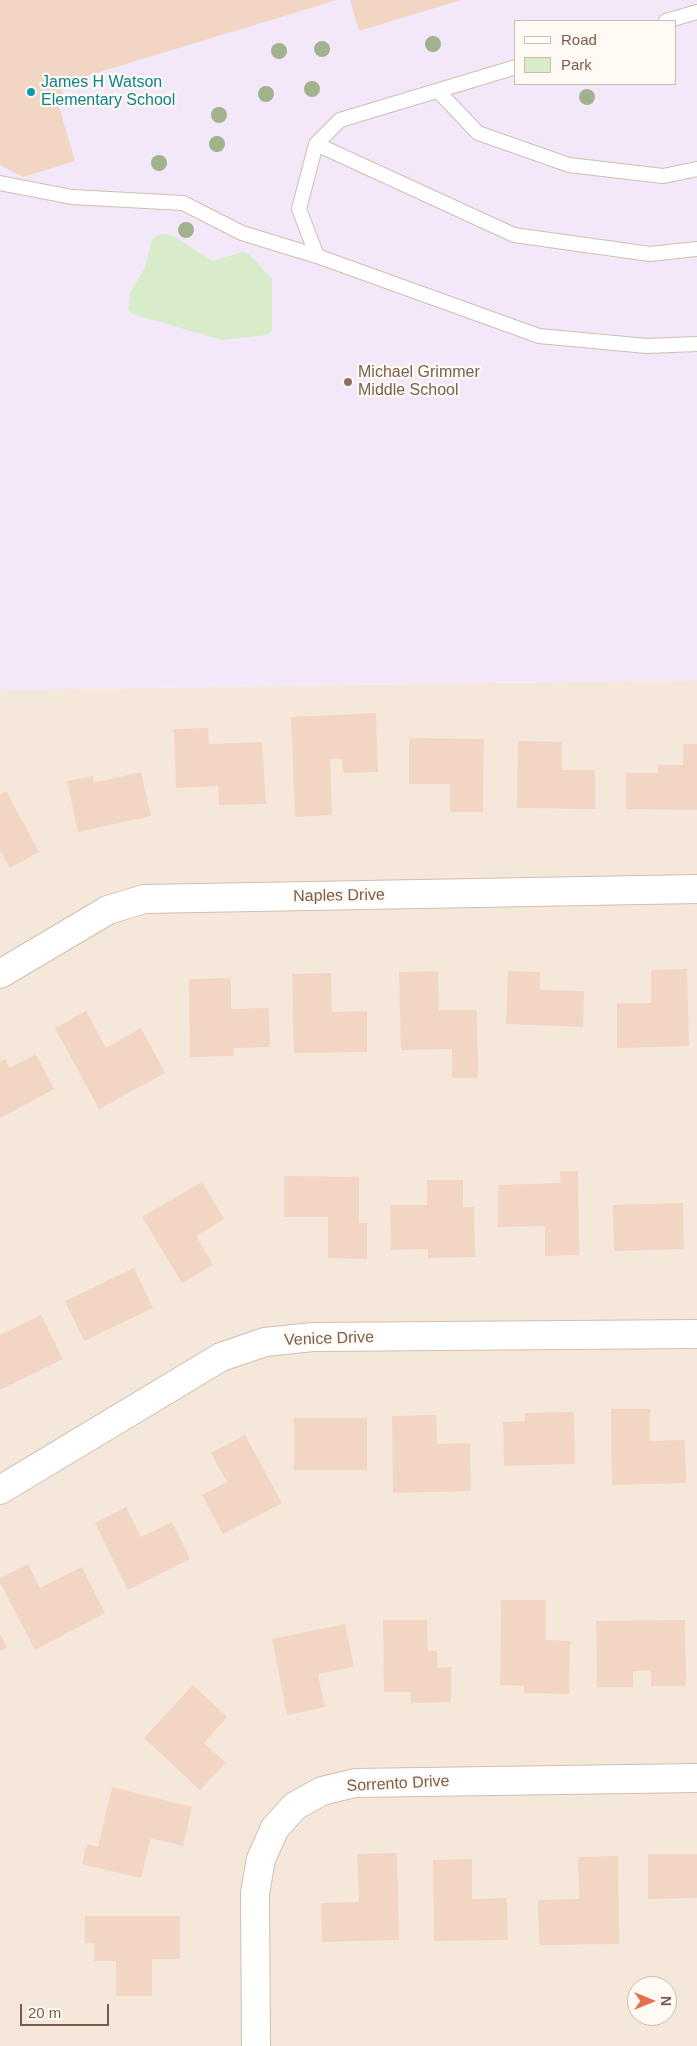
<!DOCTYPE html>
<html>
<head>
<meta charset="utf-8">
<style>
	body { margin:0 }
	#map { position:relative; width:697px; height:2046px; overflow:hidden; background:#fdf6ec; font-family:Helvetica,sans-serif }
	canvas { display:block }
	.legend { position:absolute; left:514px; top:20px; width:162px; height:65px; box-sizing:border-box; background:#fffaf3; border:1px solid #cabbb1; margin:0; padding:6px 9px; list-style:none; font-size:15px; color:#7a5c4d }
	.legend li { display:flex; align-items:center; gap:10px; height:25px }
	.legend b { width:25px; border:1px solid #cabbb1 }
	.north { position:absolute; left:627px; top:1976px; width:50px; height:50px; box-sizing:border-box; background:#fffaf3; border:1px solid #cabbb1; border-radius:50%; rotate:90deg; font-size:14px; font-weight:700; line-height:20px; text-align:center; color:#7a5c4d }
	.north::after { content:''; display:block; margin:auto; width:18px; height:22px; background:#e76f51; clip-path:polygon(50% 0,100% 100%,50% 72%,0 100%) }
	.scale { position:absolute; left:20px; top:2004px; width:89px; height:22px; box-sizing:border-box; border:2px solid #7a5c4d; border-top:0; padding-left:6px; font-size:15px; line-height:18px; white-space:nowrap; color:#7a5c4d; -webkit-text-stroke:4px #fffaf3; paint-order:stroke }
</style>
</head>
<body>
<div id="map">
<canvas width="697" height="2046"></canvas>
<ul class="legend">
<li><b style="height:6px;background:#fff"></b>Road</li>
<li><b style="height:14px;background:#d8ecc9"></b>Park</li>
</ul>
<div class="north">N</div>
<div class="scale">20 m</div>
</div>
<script>
const g = document.querySelector('canvas').getContext('2d');
g.lineJoin = 'round';
function paint(path, color) { g.fillStyle = color; g.fill(path, 'evenodd'); }
function stroke(path, color, width, dash) { g.strokeStyle = color; g.lineWidth = width; g.lineCap = dash ? 'butt' : 'round'; g.setLineDash(dash || []); g.stroke(path); }
function write(font, color, halo, rows, align = 'center') {
  g.font = font + ' Helvetica,sans-serif'; g.lineWidth = 4.5; g.setLineDash([]); g.textBaseline = 'middle'; g.strokeStyle = halo; g.fillStyle = color; for (const [text, x, y, turn = 0] of rows) {
    g.save(); g.translate(x, y); g.rotate((+turn || 0) * Math.PI / 180); g.textAlign = isNaN(turn) ? turn : align; if (halo) g.strokeText(text, 0, 0); g.fillText(text, 0, 0); g.restore();
  }
}
paint(new Path2D(`
	M697 680V2046H0V690ZM637 1986H667V2016H637Z`), '#f5e8da');
paint(new Path2D(`
	M0 0H697V680L0 690ZM516 21H676V84H516Z`), '#f3e8fa');
paint(new Path2D(`
	M160 234 172 235 212 261 243 252 249 254 272 279V331L267 335 222 340 132 314 128 310 130 293 145 267 152 239Z`), '#d8ecc9');
paint(new Path2D(`
	M0 0H337L60 84 65 101 58 103 75 161 23 177 0 165Z
	M350 0H461L359 31Z
	M376 713 378 772 343 773 342 759H330L332 815 295 817 291 717Z
	M208 728 209 744 262 742 266 804 219 805 218 786 176 788 174 729Z
	M409 738 484 739 483 812H450V784H409Z
	M518 741 562 742V770H595V809L517 808Z
	M683 744H697V810L626 809V773H658V765H683Z
	M141 772 151 816 78 832 67 781 93 776 94 783Z
	M6 791 39 852 10 868 0 851V795Z
	M687 969 689 1046 617 1048V1003H651V970Z
	M438 971 439 1010H477L478 1078H452V1049L401 1050 399 972Z
	M508 971 540 972V990L584 991 583 1027 506 1024Z
	M331 973 332 1012 367 1011V1052L294 1053 292 974Z
	M231 978V1009L269 1008 270 1047 234 1048V1056L190 1057 189 979Z
	M86 1011 106 1048 141 1028 165 1073 99 1109 55 1028Z
	M36 1054 54 1089 0 1118V1062L5 1059 10 1068Z
	M560 1171H578L579 1255 545 1256V1226L498 1227V1185L561 1183Z
	M284 1176 359 1177V1223H367V1259L328 1258V1217H284Z
	M427 1180H463V1207H474L475 1257 428 1258V1249L391 1250 390 1205H427Z
	M202 1182 224 1219 196 1236 213 1265 182 1283 142 1217Z
	M683 1203 684 1249 614 1251 613 1205Z
	M134 1268 153 1308 84 1341 65 1301Z
	M41 1315 63 1359 0 1390V1335Z
	M611 1409H650V1441L685 1440 686 1483 612 1485Z
	M574 1412 575 1464 504 1466 503 1422 525 1421V1413Z
	M436 1415 437 1444 470 1443 471 1491 393 1493 392 1416Z
	M294 1418H367V1470H294Z
	M245 1435 282 1503 223 1534 202 1495 227 1482 211 1453Z
	M126 1507 141 1537 172 1522 190 1559 128 1590 95 1523Z
	M28 1564 40 1588 82 1567 105 1613 35 1650 0 1582V1578Z
	M501 1600H546V1640L570 1641 569 1694 524 1693V1686L500 1685Z
	M383 1620H427L428 1651H437L438 1668 451 1667V1702L411 1703 410 1692H384Z
	M685 1620 686 1686H651V1670L633 1671V1687H597L596 1621Z
	M345 1624 354 1667 318 1674 325 1707 287 1715 272 1639Z
	M0 1634 7 1647 0 1651Z
	M193 1685 227 1717 204 1743 226 1763 200 1790 144 1738Z
	M112 1787 192 1807 183 1846 151 1838 141 1878 82 1864 87 1844 98 1847Z
	M397 1853 399 1940 322 1942 321 1903 359 1902 357 1854Z
	M648 1854H697V1898L648 1899Z
	M618 1856 619 1944 539 1945 538 1900 579 1899 578 1857Z
	M472 1859V1899L507 1898 508 1940 434 1941 433 1860Z
	M85 1916H180V1959H152V1996H116V1961H94V1943H85Z`), '#f3d5c3');
const service = new Path2D(`
	M666 21 697 12
	M516 67 340 120 316 144 299 209 317 256 539 336 647 346 697 344
	M438 91 478 133 569 165 663 176 697 169
	M316 144 514 235 650 254 697 249
	M0 183 72 197 183 203 242 233 317 256`);
const minor = new Path2D(`
	M0 974 108 910 144 899 697 889
	M0 1490 221 1357 265 1342 313 1337 697 1334
	M256 2046 255 1893 261 1859 275 1828 295 1806 322 1791 355 1783 697 1778`);
stroke(service, '#d1beb0', 16);
stroke(minor, '#d1beb0', 30);
stroke(service, '#fff', 14);
stroke(minor, '#fff', 28);
g.fillStyle = '#a0b28e';
for (const [x, y] of [
	[433,44],
	[322,49],
	[279,51],
	[312,89],
	[266,94],
	[587,97],
	[219,115],
	[217,144],
	[159,163],
	[186,230]
]) { g.beginPath(); g.arc(x, y, 8, 0, 2 * Math.PI); g.fill(); }
for (const [x, y, r, color] of [
	[31,92,5,"#0f9aa8"],
	[348,382,5,"#8d6e63"]
]) { const dot = new Path2D(); dot.arc(x, y, r, 0, 2 * Math.PI); g.fillStyle = color; g.fill(dot); stroke(dot, '#fffaf3', 2); }
write('16px', '#0d838f', '#fffaf3', [
	["James H Watson",41,83],
	["Elementary School",41,101]
], 'left');
write('16px', '#785e54', '#fffaf3', [
	["Michael Grimmer",358,373],
	["Middle School",358,391]
], 'left');
write('16px', '#7a5c4d', '#fffaf3', [
	["Naples Drive",339,896,-1],
	["Venice Drive",329,1339,-2],
	["Sorrento Drive",398,1784,-3]
]);
</script>
</body>
</html>
